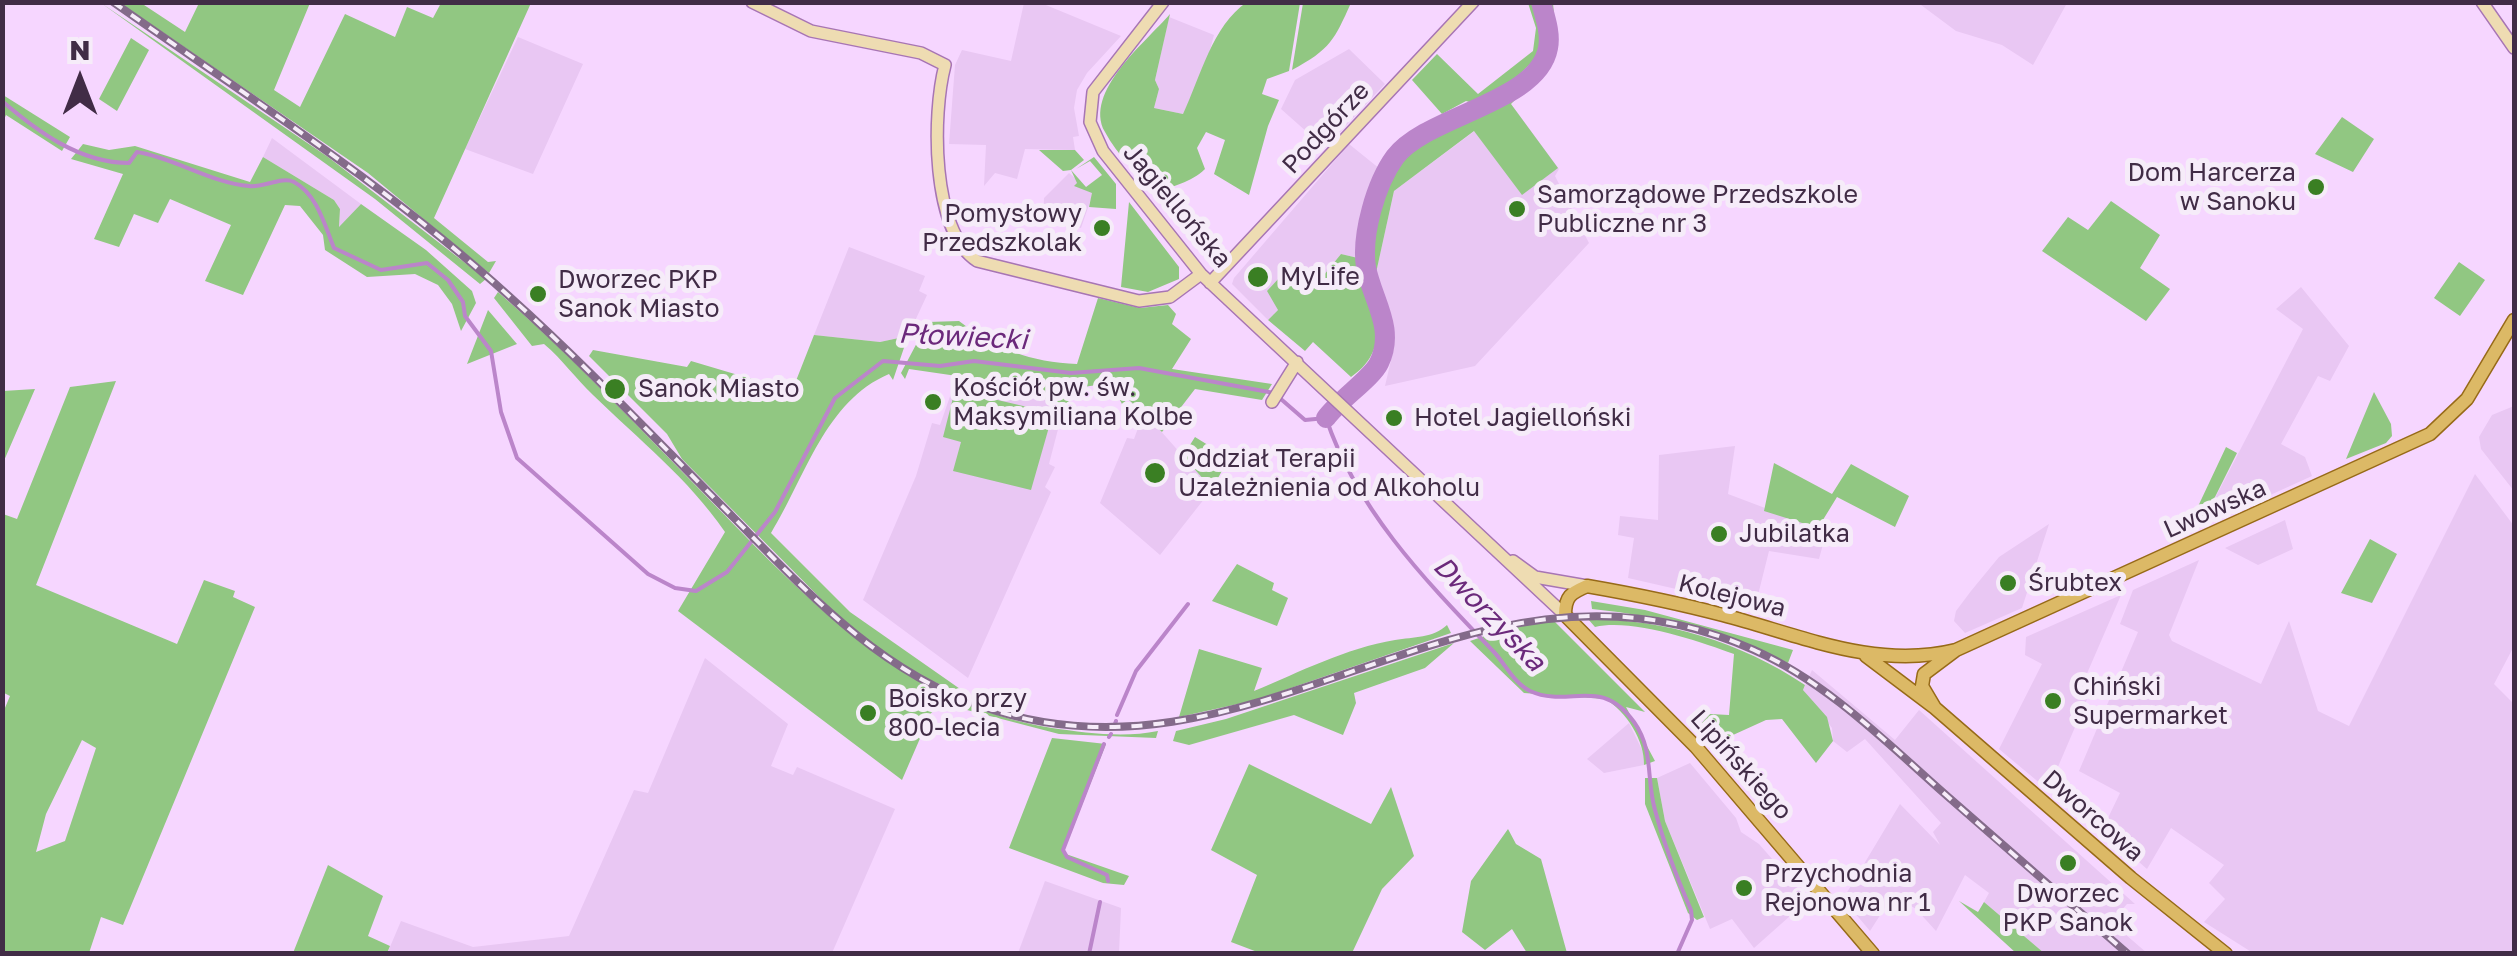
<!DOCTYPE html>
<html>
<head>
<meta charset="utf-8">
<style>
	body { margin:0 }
	#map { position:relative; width:2517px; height:956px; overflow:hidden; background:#f6d6ff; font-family:"Golos Text",sans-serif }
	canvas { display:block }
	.frame { position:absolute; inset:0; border:5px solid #412c46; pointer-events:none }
	.north { position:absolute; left:30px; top:30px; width:100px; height:100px; -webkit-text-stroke:8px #f6ecf9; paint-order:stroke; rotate:0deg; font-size:28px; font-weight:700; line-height:40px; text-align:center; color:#412c46 }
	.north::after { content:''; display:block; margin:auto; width:35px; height:45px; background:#412c46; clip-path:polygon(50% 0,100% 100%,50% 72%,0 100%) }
</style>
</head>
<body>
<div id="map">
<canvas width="2517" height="956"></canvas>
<div class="frame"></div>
<div class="north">N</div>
</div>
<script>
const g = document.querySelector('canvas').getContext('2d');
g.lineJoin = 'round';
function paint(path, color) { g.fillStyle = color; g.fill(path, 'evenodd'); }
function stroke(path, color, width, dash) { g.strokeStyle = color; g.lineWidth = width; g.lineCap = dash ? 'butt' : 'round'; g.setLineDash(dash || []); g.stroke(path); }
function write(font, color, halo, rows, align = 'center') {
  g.font = font + ' "Golos Text",sans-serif'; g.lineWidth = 10; g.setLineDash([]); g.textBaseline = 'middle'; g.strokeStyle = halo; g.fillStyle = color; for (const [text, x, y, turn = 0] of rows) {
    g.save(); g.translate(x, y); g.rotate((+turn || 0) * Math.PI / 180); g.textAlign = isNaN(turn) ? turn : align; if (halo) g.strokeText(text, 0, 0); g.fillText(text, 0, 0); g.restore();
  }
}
paint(new Path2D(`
	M1917 2H2067V3L2033 65 2002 45 1956 31Z
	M1024 3H1041L1121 36 1087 73 1077 90 1074 108 1079 136 1073 137 1075 150 1025 149 1017 179 995 173 984 186 986 145 949 144 955 65 962 50 1011 61Z
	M1169 17 1214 35 1204 73 1183 114 1154 108 1159 89 1155 80Z
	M518 37 583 64 533 174 465 149Z
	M1349 49 1385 84 1325 148 1281 109 1295 80Z
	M1511 104 1559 169 1555 176 1589 243 1475 366 1385 386 1394 347 1390 316 1376 273 1394 191Z
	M272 138 361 204 339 228 340 209 334 200 263 157Z
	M1349 144 1380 169 1359 241 1358 258 1341 254 1319 281 1306 290 1273 297 1278 310 1268 320 1232 284 1234 278Z
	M1069 173 1093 193 1081 228 1043 219 1044 198Z
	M849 247 925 276 919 291 927 295 908 336 880 342 814 335Z
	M2301 287 2349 346 2330 381 2318 376 2281 444 2305 457 2312 476 2200 527 2303 329 2276 309Z
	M954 385 1048 400 1064 406 1049 464 1055 467 1045 487 1051 492 968 678 863 600 916 476 932 423 940 425Z
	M2514 406V491L2481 449 2479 437 2492 415Z
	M1144 412 1212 489 1160 555 1100 503 1127 438 1134 439Z
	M1735 446 1728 494 1818 528 1825 537 1819 559 1769 551 1755 607 1628 578 1634 538 1618 535 1620 516 1658 520 1659 455Z
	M2475 474 2514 526V646L2494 684 2514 704V953H2253L2204 922 2225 899 2209 883 2224 865 2171 828 2147 869 2108 835 2116 826 2108 818 2120 793 2079 771 2138 632 2120 624 2133 590 2199 560 2169 635 2172 641 2261 684 2289 621 2318 711 2349 726Z
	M2285 520 2293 549 2258 565 2225 548Z
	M2049 524 2022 608 1965 633 1954 621 1956 611 1971 591 1999 557Z
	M2121 595 2082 685 2091 690 2048 790 1999 749 2042 664 2025 655 2026 637Z
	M705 658 788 724 771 766 793 775 797 767 895 809 832 953 387 954 401 921 473 947 569 936 634 790 648 793Z
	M1812 670 1895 740 1919 710 2135 904H2127L2111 922 2147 953H2044L1984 902 1989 893 1965 875 1936 931 1916 909 1893 895 1870 931 1843 899 1900 804 1940 845 1933 832 1941 823 1865 739 1847 752 1833 741 1832 728 1803 690Z
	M1629 723 1644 754V765L1604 773 1587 759Z
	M1690 763 1736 818 1741 832 1759 844 1808 900 1754 948 1732 919 1710 929 1665 821 1657 778Z
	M1045 881 1121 908 1119 953H1018Z`), '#e9c7f3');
paint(new Path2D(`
	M1247 2 1300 3 1289 71 1267 79 1262 94 1279 100 1268 126 1249 195 1214 174 1225 140 1206 132 1197 148 1205 169C1191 183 1172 185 1155 195 1139 175 1117 155 1105 132 1083 92 1146 42 1170 14L1155 80 1159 89 1154 108 1183 114C1201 76 1212 26 1247 2Z
	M101 3 328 157 486 279 480 284 375 199Z
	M120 3H141L185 32 199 3H310L274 90 300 107 345 14 395 37 407 7 433 18 441 3H531L434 218 488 262 496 261 489 273 368 173Z
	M1303 3H1351C1334 40 1331 49 1292 70Z
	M1528 3 1537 4 1543 34 1542 52 1515 79 1473 103 1466 101 1442 114 1412 80 1437 54 1478 94 1533 51 1536 28Z
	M1548 3H1553L1557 48 1552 63 1511 104 1558 168 1522 195 1474 131 1394 191 1376 273C1369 251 1375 227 1382 206 1388 187 1392 165 1407 151 1464 98 1575 113 1548 3Z
	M131 38 149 50 117 111 99 99Z
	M3 95 70 137 62 151 6 115 3 122Z
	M2342 117 2374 139 2353 172 2315 154Z
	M83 144 109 150 135 146 250 182 263 157 334 200 340 209 339 227 361 204 426 250 472 291 476 303 461 331 452 304 438 285 415 274 367 277 325 250 323 235 300 206 285 205 243 295 205 281 231 225 170 199 158 223 134 214 119 247 94 239 123 174 71 159Z
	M1039 150H1075L1084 160 1071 170 1086 187 1102 175 1090 161 1076 169 1094 157 1116 184V209L1089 207 1092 193 1074 186 1077 183 1071 170 1063 171Z
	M2111 201 2160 235 2140 268 2170 289 2146 321 2042 251 2068 217 2088 230Z
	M1129 202 1179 267V279L1148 292 1121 287Z
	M1341 254 1358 258C1370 301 1397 346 1351 377L1313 342 1305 351 1268 320 1278 310 1267 291 1281 276 1307 290 1319 281Z
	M2459 262 2485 280 2460 316 2434 298Z
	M498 292C571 355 637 426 705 495 806 598 902 704 1052 728 1086 733 1124 738 1158 731L1156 738 1059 734 944 704 931 713 902 780 678 611 725 532C688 478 639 440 593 395 575 378 563 360 544 344L532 346 494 298Z
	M1098 298 1140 308 1168 305 1176 314 1172 324 1191 339 1172 369 1272 384 1262 400 1195 389 1162 432 1128 399 1122 404 1111 383 1083 387 1064 406 1048 399 954 385 957 376 909 369 905 379 901 373 928 322 959 321C995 349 1031 362 1077 364Z
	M488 310 517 344 467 364Z
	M814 335 880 342 908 336 893 380 889 374C825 401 805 478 771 533L850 612 973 698 920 676 853 631 682 459 667 434 589 356 593 350 687 367 691 361 792 391Z
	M116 381 36 585 177 644 204 580 235 591 233 597 255 607 123 925 101 917 89 953H3L2 715 10 696 2 692 3 514 17 519 70 387ZM82 740 96 748 65 841 36 852 46 814Z
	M35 389 3 463V391Z
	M955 390 1053 413 1031 490 953 471 961 442 943 437Z
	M2374 392 2391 424 2392 436 2386 443 2346 459Z
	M1195 437 1229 458 1212 489 1183 456Z
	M2226 447 2237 453 2200 527 2185 534Z
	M1774 463 1832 494 1851 464 1909 496 1895 527 1837 497 1818 528 1764 511Z
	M2370 539 2397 554 2372 603 2341 593Z
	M1237 564 1274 583 1272 590 1288 598 1277 626 1212 601Z
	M1591 601 1645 610 1793 650 1788 663C1724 632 1662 616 1592 609Z
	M1588 619C1665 619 1741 642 1805 685L1803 690 1827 717 1833 741 1816 763 1782 719 1766 720 1711 745 1697 728 1710 714 1729 715 1734 654C1699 641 1631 618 1595 627Z
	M1554 621 1645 712 1626 707 1655 761 1644 765C1645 741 1626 711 1605 699L1524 693 1470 641 1520 624Z
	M1447 625 1451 633 1256 700 1179 717 1199 649 1262 668 1254 691C1300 672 1346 648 1395 640 1414 637 1433 638 1447 625Z
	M1454 643 1425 668 1354 693 1356 703 1343 735 1294 715 1189 745 1173 741 1176 731 1226 719Z
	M1052 738 1106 744 1063 853 1129 876 1124 885 1103 883 1009 848Z
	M1249 764 1371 824 1391 787 1414 856 1382 889 1352 953H1260L1231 942 1257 875 1211 850Z
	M1645 778H1657L1665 821 1704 917 1697 920 1688 913 1645 804Z
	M1508 829 1516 844 1541 859 1567 953H1527L1512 929 1485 950 1462 932 1471 881Z
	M328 865 383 896 368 936 390 946 387 953H293Z
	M1959 901 1978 912 1984 902 2044 953H2016Z`), '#91c782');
stroke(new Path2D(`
	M2 101C38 132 80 163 129 163L137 152C175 158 211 183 249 186 263 188 282 176 294 182 317 194 325 226 334 248L381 270 427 263 448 280 463 302 465 316 491 351 501 412 517 458 648 574 675 588 696 591 727 572 775 512 835 398 883 361 940 366 974 361 1071 373 1139 368 1274 393 1305 420 1326 418C1357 511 1427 582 1494 652 1505 664 1515 684 1530 691 1570 709 1600 675 1634 722 1654 750 1646 779 1655 810 1664 844 1677 878 1691 910L1692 920 1677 954
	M1117 715 1136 671 1188 604
	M1115 724 1116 721
	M1109 737 1111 734
	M1104 744 1063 850 1067 857 1107 875 1108 881
	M1089 954 1100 902`), '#bb85ca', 4);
stroke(new Path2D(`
	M1326 418C1339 400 1372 378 1379 363 1396 328 1372 300 1366 267 1361 235 1376 183 1395 157 1427 115 1538 103 1548 48 1551 33 1545 17 1541 2`), '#bb85ca', 20);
const secondary = new Path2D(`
	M752 2 811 31 921 53 945 65C932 114 931 231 977 261L1139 301 1170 297 1201 274
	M1163 2 1093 92 1090 122 1103 151 1201 274 1565 615
	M2482 2 2514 48
	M1210 283 1473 2
	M1272 402 1297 362
	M1513 561 1535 577 1587 586`);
const primary = new Path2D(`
	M1866 656 1935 708 2131 878 2226 954
	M1935 708 1922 686 1924 674 1956 650 2430 434 2467 399 2514 320
	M1873 954 1696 747 1565 615C1565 596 1571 593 1587 586 1633 594 1678 603 1723 615 1800 635 1875 670 1956 650`);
stroke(secondary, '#a775b4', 14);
stroke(primary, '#976a18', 15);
stroke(secondary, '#eedcb2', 11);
stroke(primary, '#dcb966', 12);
const rail = new Path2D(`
	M113 2C248 97 388 186 510 297 588 367 660 444 734 518 808 593 879 671 981 706 1260 804 1470 522 1754 650 1828 683 1886 742 1946 795 2006 848 2067 901 2128 954`);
stroke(rail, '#846b8a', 8);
stroke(rail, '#f6ecf9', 4, [11]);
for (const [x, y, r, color] of [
	[2316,187,10,"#3a7f23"],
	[1517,209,10,"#3a7f23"],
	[1102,228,10,"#3a7f23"],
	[1258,277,12,"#3a7f23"],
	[538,294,10,"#3a7f23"],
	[615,389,12,"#3a7f23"],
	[933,402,10,"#3a7f23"],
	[1394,418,10,"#3a7f23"],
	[1155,473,12,"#3a7f23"],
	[1719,534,10,"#3a7f23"],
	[2008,583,10,"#3a7f23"],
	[2053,701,10,"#3a7f23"],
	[868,713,10,"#3a7f23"],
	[2068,863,10,"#3a7f23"],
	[1744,888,10,"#3a7f23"]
]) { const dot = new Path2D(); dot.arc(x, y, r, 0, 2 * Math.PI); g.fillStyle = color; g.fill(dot); stroke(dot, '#f6ecf9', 4); }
write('25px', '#412c46', '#f6ecf9', [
	["Podgórze",1326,128,-47],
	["Jagiellońska",1177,206,50],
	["Lwowska",2215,509,-24],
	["Kolejowa",1732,596,14],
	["Lipińskiego",1741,765,48],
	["Dworcowa",2093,816,41]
]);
write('25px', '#412c46', '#f6ecf9', [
	["Dom Harcerza",2296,173,"right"],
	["w Sanoku",2296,202,"right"],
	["Samorządowe Przedszkole",1537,195],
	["Publiczne nr 3",1537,224],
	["Pomysłowy",1082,214,"right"],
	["Przedszkolak",1082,243,"right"],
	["MyLife",1280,277],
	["Dworzec PKP",558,280],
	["Sanok Miasto",558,309],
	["Kościół pw. św.",953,388],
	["Maksymiliana Kolbe",953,417],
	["Sanok Miasto",638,389],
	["Hotel Jagielloński",1414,418],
	["Oddział Terapii",1178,459],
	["Uzależnienia od Alkoholu",1178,488],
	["Jubilatka",1739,534],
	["Śrubtex",2028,583],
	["Chiński",2073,687],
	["Supermarket",2073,716],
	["Boisko przy",888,699],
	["800-lecia",888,728],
	["Przychodnia",1764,874],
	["Rejonowa nr 1",1764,903],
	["Dworzec",2068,894,"center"],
	["PKP Sanok",2068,923,"center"]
], 'left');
write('italic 28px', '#6b297b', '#f6ecf9', [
	["Płowiecki",963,337,3],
	["Dworzyska",1489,614,46]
]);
</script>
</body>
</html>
